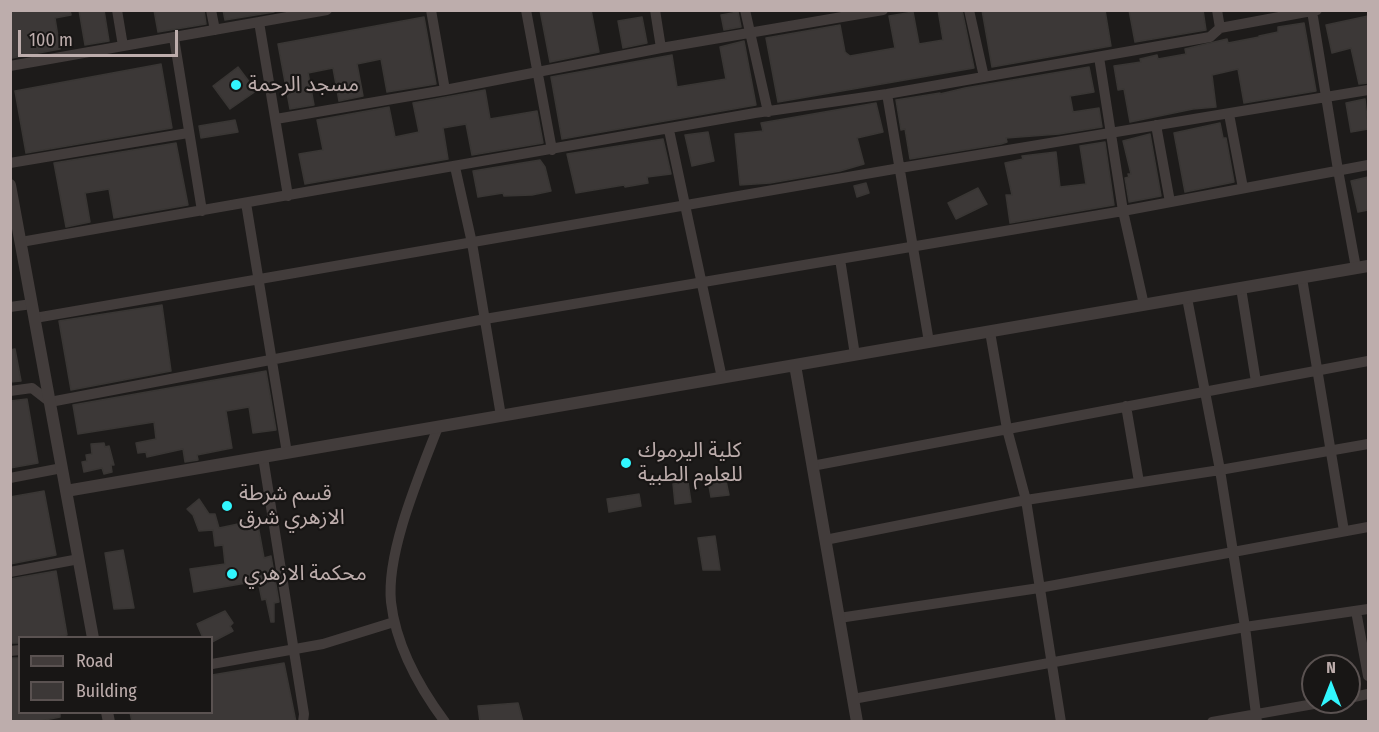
<!DOCTYPE html>
<html>
<head>
<meta charset="utf-8">
<style>
	body { margin:0 }
	#map { position:relative; width:1379px; height:732px; overflow:hidden; background:#1d1b1a; font-family:"Fira Sans Condensed",sans-serif }
	canvas { display:block }
	.frame { position:absolute; inset:0; border:12px solid #bdadac; pointer-events:none }
	.legend { position:absolute; left:18px; top:636px; width:195px; height:78px; box-sizing:border-box; background:#181615; border:2px solid #5a5251; margin:0; padding:8px 10px; list-style:none; font-size:18px; color:#bdadac }
	.legend li { display:flex; align-items:center; gap:12px; height:30px }
	.legend b { width:30px; border:2px solid #5a5251 }
	.north { position:absolute; left:1301px; top:654px; width:60px; height:60px; box-sizing:border-box; background:#181615; border:2px solid #5a5251; border-radius:50%; rotate:0deg; font-size:16px; font-weight:700; line-height:24px; text-align:center; color:#bdadac }
	.north::after { content:''; display:block; margin:auto; width:21px; height:27px; background:#31f6fe; clip-path:polygon(50% 0,100% 100%,50% 72%,0 100%) }
	.scale { position:absolute; left:18px; top:30px; width:160px; height:27px; box-sizing:border-box; border:3px solid #bdadac; border-top:0; padding-left:8px; font-size:18px; line-height:21px; white-space:nowrap; color:#bdadac; -webkit-text-stroke:4px #181615; paint-order:stroke }
</style>
</head>
<body>
<div id="map">
<canvas width="1379" height="732"></canvas>
<div class="frame"></div>
<ul class="legend">
<li><b style="height:8px;background:#423c3b"></b>Road</li>
<li><b style="height:16px;background:#3c3837"></b>Building</li>
</ul>
<div class="north">N</div>
<div class="scale">100 m</div>
</div>
<script>
const g = document.querySelector('canvas').getContext('2d');
g.lineJoin = 'round';
function paint(path, color) { g.fillStyle = color; g.fill(path, 'evenodd'); }
function stroke(path, color, width, dash) { g.strokeStyle = color; g.lineWidth = width; g.lineCap = dash ? 'butt' : 'round'; g.setLineDash(dash || []); g.stroke(path); }
function write(font, color, halo, rows, align = 'center') {
  g.font = font + ' "Fira Sans Condensed","Noto Sans Arabic",sans-serif'; g.lineWidth = 4.5; g.setLineDash([]); g.textBaseline = 'middle'; g.strokeStyle = halo; g.fillStyle = color; for (const [text, x, y, turn = 0] of rows) {
    g.save(); g.translate(x, y); g.rotate((+turn || 0) * Math.PI / 180); g.textAlign = isNaN(turn) ? turn : align; if (halo) g.strokeText(text, 0, 0); g.fillText(text, 0, 0); g.restore();
  }
}
const building = new Path2D(`
	M10 10H70L71 15 55 18 60 49 12 58Z
	M79 10H104L109 41 85 45Z
	M154 10H204L206 24 158 32Z
	M223 10H274V12L225 20Z
	M540 10H591L599 52 550 62Z
	M938 10H962L974 68 778 102 766 38 840 25 845 52 850 56 895 48 889 16 913 12 919 44 943 40Z
	M982 10H1105L1111 46 992 67Z
	M1129 10H1203L1206 30 1135 42Z
	M738 12 741 27 724 30 721 15Z
	M1368 16V83L1359 84 1351 48 1332 53 1326 25Z
	M424 17 436 84 387 92 381 59 357 64 363 96 339 101 333 68 308 73 314 105 290 109 278 44Z
	M642 17 647 43 623 48 618 21Z
	M1304 23 1316 91 1244 103 1238 69 1212 75 1216 107 1193 109 1130 122 1124 89 1118 90 1114 66 1141 62 1140 59 1157 55 1158 59 1186 54 1185 49 1227 39 1228 43 1259 37V36L1278 32V27Z
	M744 41 756 105 562 139 551 77 672 55 677 87 726 79 720 47Z
	M161 64 172 128 26 153 15 91Z
	M238 67 256 91 230 109 213 86Z
	M1089 67 1094 92 1070 96 1073 112 1099 108 1102 127 1059 134 1006 138 1007 142 1001 144 910 159 905 129 901 130 896 100 940 93V94L965 88Z
	M485 90 490 119 537 111 543 143 472 155 466 124 443 128 448 159 305 184 299 154 323 150 317 120 389 107 395 137 419 132 413 103Z
	M1365 99 1368 129 1351 132 1346 103Z
	M876 103 883 132 857 138 864 164 840 171 770 183 740 185 735 134 763 131 761 123Z
	M235 120 238 132 201 138 199 126Z
	M1220 123 1223 138H1226L1234 182 1185 192 1174 133Z
	M708 132 714 161 692 166 685 135Z
	M1150 134 1161 196 1129 202 1125 178 1129 177 1128 174H1131L1123 141Z
	M663 139 671 174 647 177 648 183 625 187 624 185 576 193 567 154Z
	M1105 142 1114 205 1010 223 1006 195H1012L1005 163 1023 159 1022 156 1056 152 1060 187 1086 184 1080 146Z
	M176 143 188 205 114 218 109 189 85 193 90 222 66 227 54 163Z
	M540 160 545 167 551 191 532 195 504 196 503 193 478 197 473 171Z
	M1368 177V210L1358 212 1351 181Z
	M866 183 869 193 857 197 854 186Z
	M978 188 987 204 956 219 948 203Z
	M162 305 171 371 71 390 59 321Z
	M15 349 21 381 10 382V350Z
	M266 371 276 430 253 433 249 407 226 411 232 448 197 455 198 460 185 462 183 449 147 457 146 452 138 453 136 443 156 439 154 422 78 434 73 405Z
	M27 399 38 463 10 468V401Z
	M104 443 105 447 109 446 114 465H111L112 472 104 474 102 468 84 472 82 462 87 461 86 455 92 454 91 444Z
	M726 481 729 495 711 497 709 486H713V482Z
	M688 482 691 502 675 504 673 484Z
	M44 491 56 555 10 564V497Z
	M639 494 641 506 609 512 607 499Z
	M199 499 209 514H215L219 528 257 520 264 558 271 556 279 602 274 603V622H271L266 599 262 600 258 581 194 592 190 569 225 564 223 545 215 546 213 530 199 531 193 515 187 509Z
	M715 536 720 570H703L698 538Z
	M123 550 134 608 114 609 105 553Z
	M56 571 67 635 50 638H20V643H10V579Z
	M225 611 233 623 230 626 233 631 212 642V638H203L197 624Z
	M10 658H20V712H60V717L35 722H10Z
	M284 663 296 722H132L130 712H212V675Z
	M518 703 523 722H480L478 706Z`);
paint(building, '#3c3837');
stroke(building, '#393634', 1.5);
stroke(new Path2D(`
	M117 10 123 46
	M211 10 215 30
	M431 10 445 90
	M526 10 552 150
	M655 10 661 48
	M745 10 768 112
	M969 10 984 77
	M1217 10 1220 28
	M1312 11 1338 170 1356 268
	M259 22 288 196
	M174 38 202 211
	M1099 57 1123 211 1144 305
	M10 66 327 10
	M887 94 929 342
	M1229 114 1243 188
	M276 119 445 90 661 48 883 10
	M1156 125 1170 202
	M669 130 722 378
	M10 163 188 133
	M455 167 472 243 501 416
	M246 203 287 453
	M21 242 755 113 887 94 1210 37 1220 28 1317 10
	M840 259 855 355
	M1302 278 1344 531
	M1241 288 1256 382
	M1187 298 1220 470 1245 627 1257 722
	M10 307 32 304
	M35 318 900 168 1368 90
	M990 332 1007 429 1026 500 1061 722
	M10 391 32 388 50 402 485 319 1123 211 1368 165
	M1126 406 1139 482
	M438 427C420 474 386 552 391 602 396 646 419 687 445 722
	M263 457 304 714 303 722
	M812 466 1368 361
	M10 478 62 468
	M825 540 1026 500 1220 470 1368 444
	M10 572 79 559
	M1356 611 1368 676
	M839 618 1039 588 1368 527
	M10 651 20 650
	M212 664 323 644 394 622
	M1349 698 1368 694
	M853 699 1245 627 1368 609
	M1212 722 1325 702`), '#423c3b', 10);
stroke(new Path2D(`
	M10 185 93 638
	M795 365 857 722
	M66 491 1368 266
	M107 712 109 722`), '#423c3b', 12);
for (const [x, y, r, color] of [
	[236,85,6,"#31f6fe"],
	[626,463,6,"#31f6fe"],
	[227,506,6,"#31f6fe"],
	[232,574,6,"#31f6fe"]
]) { const dot = new Path2D(); dot.arc(x, y, r, 0, 2 * Math.PI); g.fillStyle = color; g.fill(dot); stroke(dot, '#181615', 2); }
write('21px', '#bdadac', '#181615', [
	["مسجد الرحمة",248,85],
	["كلية اليرموك",638,451],
	["للعلوم الطبية",638,475],
	["قسم شرطة",239,494],
	["الازهري شرق",239,518],
	["محكمة الازهري",244,574]
], 'left');
</script>
</body>
</html>
